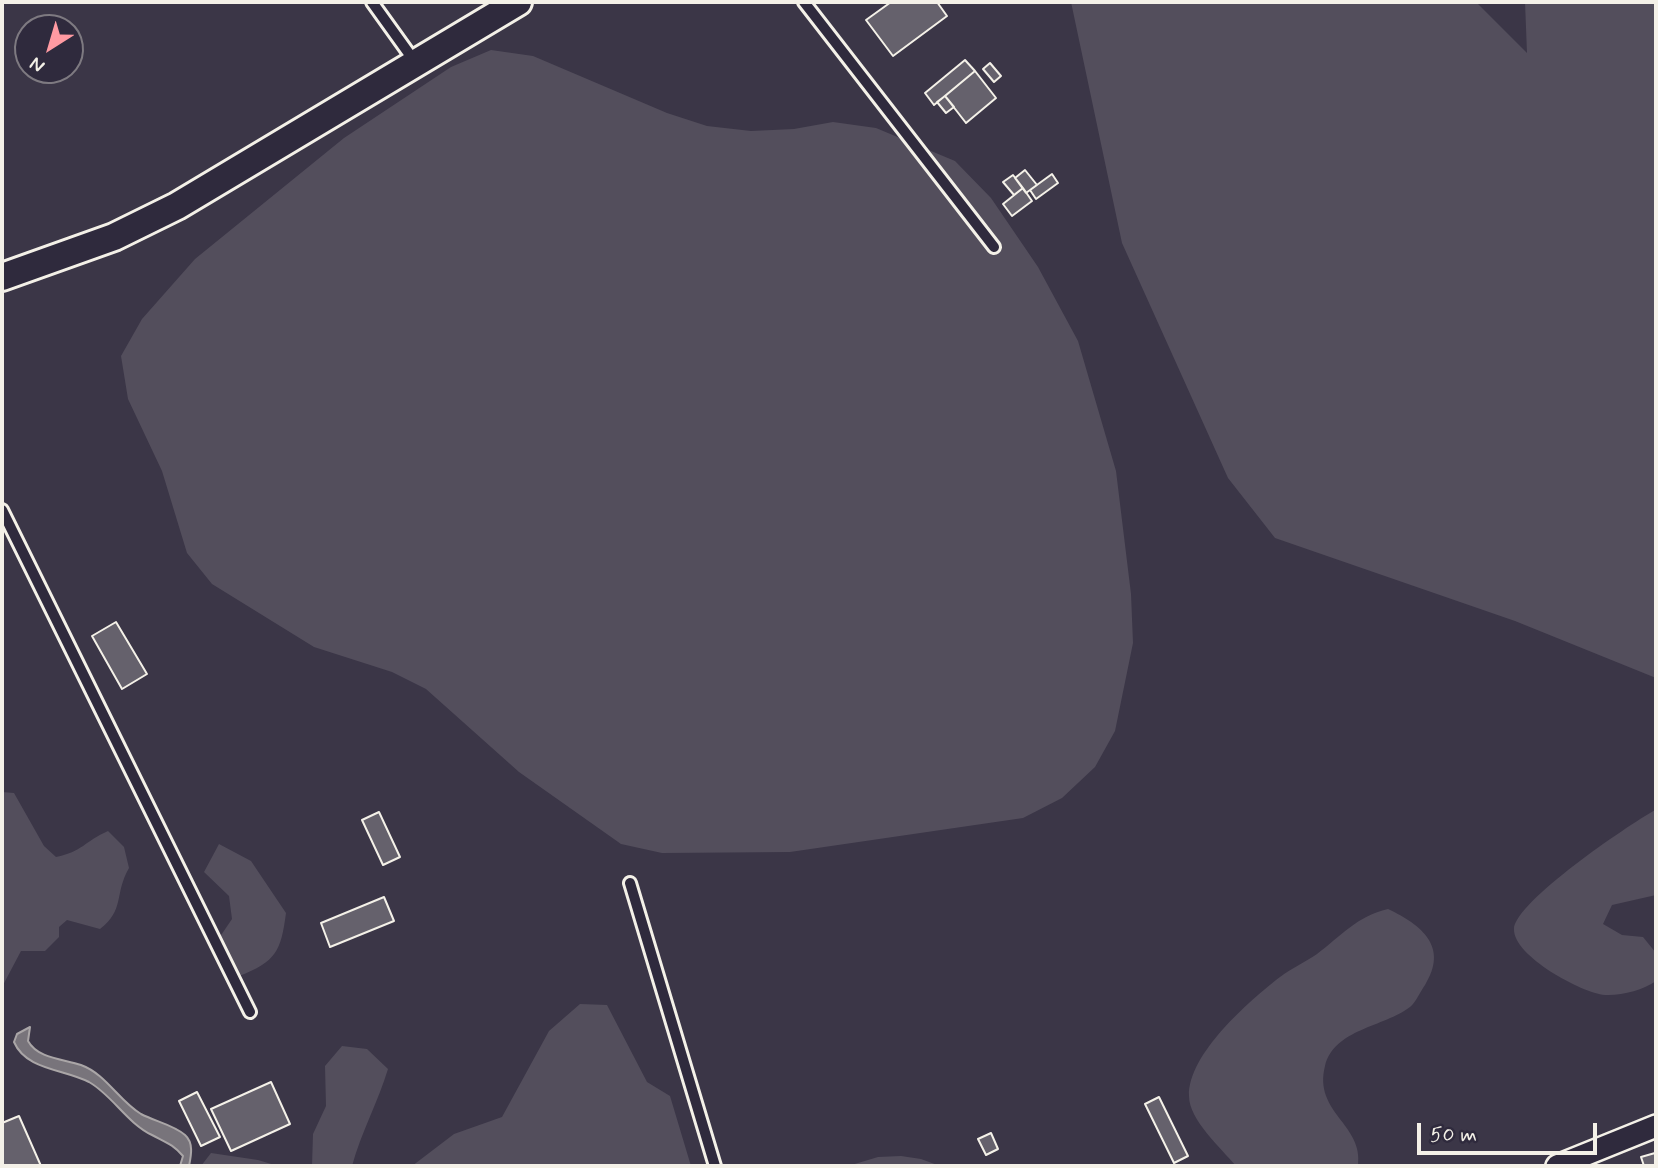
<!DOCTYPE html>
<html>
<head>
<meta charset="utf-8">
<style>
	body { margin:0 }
	#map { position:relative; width:1658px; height:1168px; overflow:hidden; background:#3b3647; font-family:Mynerve,sans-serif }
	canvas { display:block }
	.frame { position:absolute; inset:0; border:4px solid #f4f1e8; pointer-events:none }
	.north { position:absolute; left:14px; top:14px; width:70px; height:70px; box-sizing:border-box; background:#2f2a3d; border:2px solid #7e7a81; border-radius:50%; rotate:217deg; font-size:19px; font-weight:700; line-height:28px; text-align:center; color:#f4f1e8 }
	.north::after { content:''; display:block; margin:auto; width:24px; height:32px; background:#ff9aa2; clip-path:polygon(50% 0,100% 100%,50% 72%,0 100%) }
	.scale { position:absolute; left:1417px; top:1123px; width:180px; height:32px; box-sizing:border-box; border:4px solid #f4f1e8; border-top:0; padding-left:9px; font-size:21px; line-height:24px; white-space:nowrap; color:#f4f1e8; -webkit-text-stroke:5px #2f2a3d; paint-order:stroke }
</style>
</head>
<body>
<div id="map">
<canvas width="1658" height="1168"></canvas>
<div class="frame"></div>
<div class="north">N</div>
<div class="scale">50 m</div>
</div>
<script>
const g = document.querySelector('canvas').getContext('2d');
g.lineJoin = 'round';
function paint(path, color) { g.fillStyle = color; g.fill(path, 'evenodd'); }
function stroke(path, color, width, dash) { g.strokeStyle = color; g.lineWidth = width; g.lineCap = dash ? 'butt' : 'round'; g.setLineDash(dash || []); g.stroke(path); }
paint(new Path2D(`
	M1071 2H1476L1527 53 1525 2H1656V678L1515 621 1275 538 1228 478 1122 243Z
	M491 50 533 56 667 113 707 126 751 131 794 129 833 122 876 128 955 161 991 198 1038 267 1078 341 1116 471 1131 594 1133 643 1115 731 1095 767 1062 798 1023 818 790 852 662 853 621 844 519 772 426 689 392 672 314 647 212 584 187 553 162 471 128 399 121 356 142 319 195 259 344 138 451 67Z
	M2 792 14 793 44 846 56 857C82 852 85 841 108 831L124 847 129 868C114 894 125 910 100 929L67 920 59 927V937L45 951H21L2 987Z
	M1655 810 1656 895 1612 905 1603 924 1622 935 1643 937 1656 953V981C1643 990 1621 996 1605 995 1582 993 1513 956 1514 929 1516 901 1627 826 1655 810Z
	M219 844 251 861 286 913C281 951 276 962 239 976L213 947 232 919 229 896 204 872Z
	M1388 909C1422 925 1449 947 1425 985 1420 992 1416 1002 1410 1007 1384 1027 1334 1029 1325 1066 1313 1113 1364 1124 1358 1166H1236C1221 1148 1189 1120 1189 1096 1188 1054 1249 1001 1280 977 1292 968 1305 962 1317 954 1341 936 1357 916 1388 909Z
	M580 1004 607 1005 647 1082 670 1096 691 1166H412L454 1134 502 1117 549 1031Z
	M342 1046 367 1049 388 1069C378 1102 361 1133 352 1166H312L313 1134 326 1106 325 1066Z
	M211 1153 258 1160 278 1166H201Z
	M901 1156 921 1159 940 1166H848L878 1157Z`), '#534e5c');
const water = new Path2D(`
	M30 1027 28 1041C38 1059 64 1059 81 1065 106 1074 119 1101 141 1114 154 1121 174 1125 185 1135 194 1143 191 1156 189 1166H180L183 1156C173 1144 165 1142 152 1135 127 1123 112 1095 89 1082 64 1069 26 1070 14 1042L17 1034Z`);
paint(water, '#78747b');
stroke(water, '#aaa6a7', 2);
const building = new Path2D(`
	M891 2H937L947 16 893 56 866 20Z
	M965 60 975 71 934 105 925 93Z
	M990 63 1001 76 994 82 983 69Z
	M975 71 996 98 966 123 945 96Z
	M945 96 954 107 946 113 937 102Z
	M1025 170 1037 185 1026 193 1015 178Z
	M1052 174 1058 183 1036 199 1030 190Z
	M1013 175 1023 188 1014 195 1003 182Z
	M1023 188 1032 201 1012 216 1003 204Z
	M116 622 147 674 122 689 92 636Z
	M379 812 400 857 383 865 362 820Z
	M384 897 394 921 330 947 321 923Z
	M271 1082 290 1124 231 1151 211 1109Z
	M197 1092 220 1137 201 1146 179 1101Z
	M1159 1097 1188 1156 1174 1163 1145 1104Z
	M19 1116 41 1166H3L2 1123Z
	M991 1133 998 1149 986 1155 978 1139Z
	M1655 1153 1656 1166H1644L1641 1157Z`);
paint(building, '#65616c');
stroke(building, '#f4f1e8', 2);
const service = new Path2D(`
	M372 2 415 62
	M804 2 994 247
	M2 510 250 1012
	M630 883 715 1166`);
const minor = new Path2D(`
	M1557 1166 1656 1126`);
const tertiary = new Path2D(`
	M2 277 114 237 177 206 518 2`);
stroke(service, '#f4f1e8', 16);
stroke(minor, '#f4f1e8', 26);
stroke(tertiary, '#f4f1e8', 32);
stroke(service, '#2f2a3d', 10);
stroke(minor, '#2f2a3d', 21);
stroke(tertiary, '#2f2a3d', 26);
</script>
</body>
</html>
